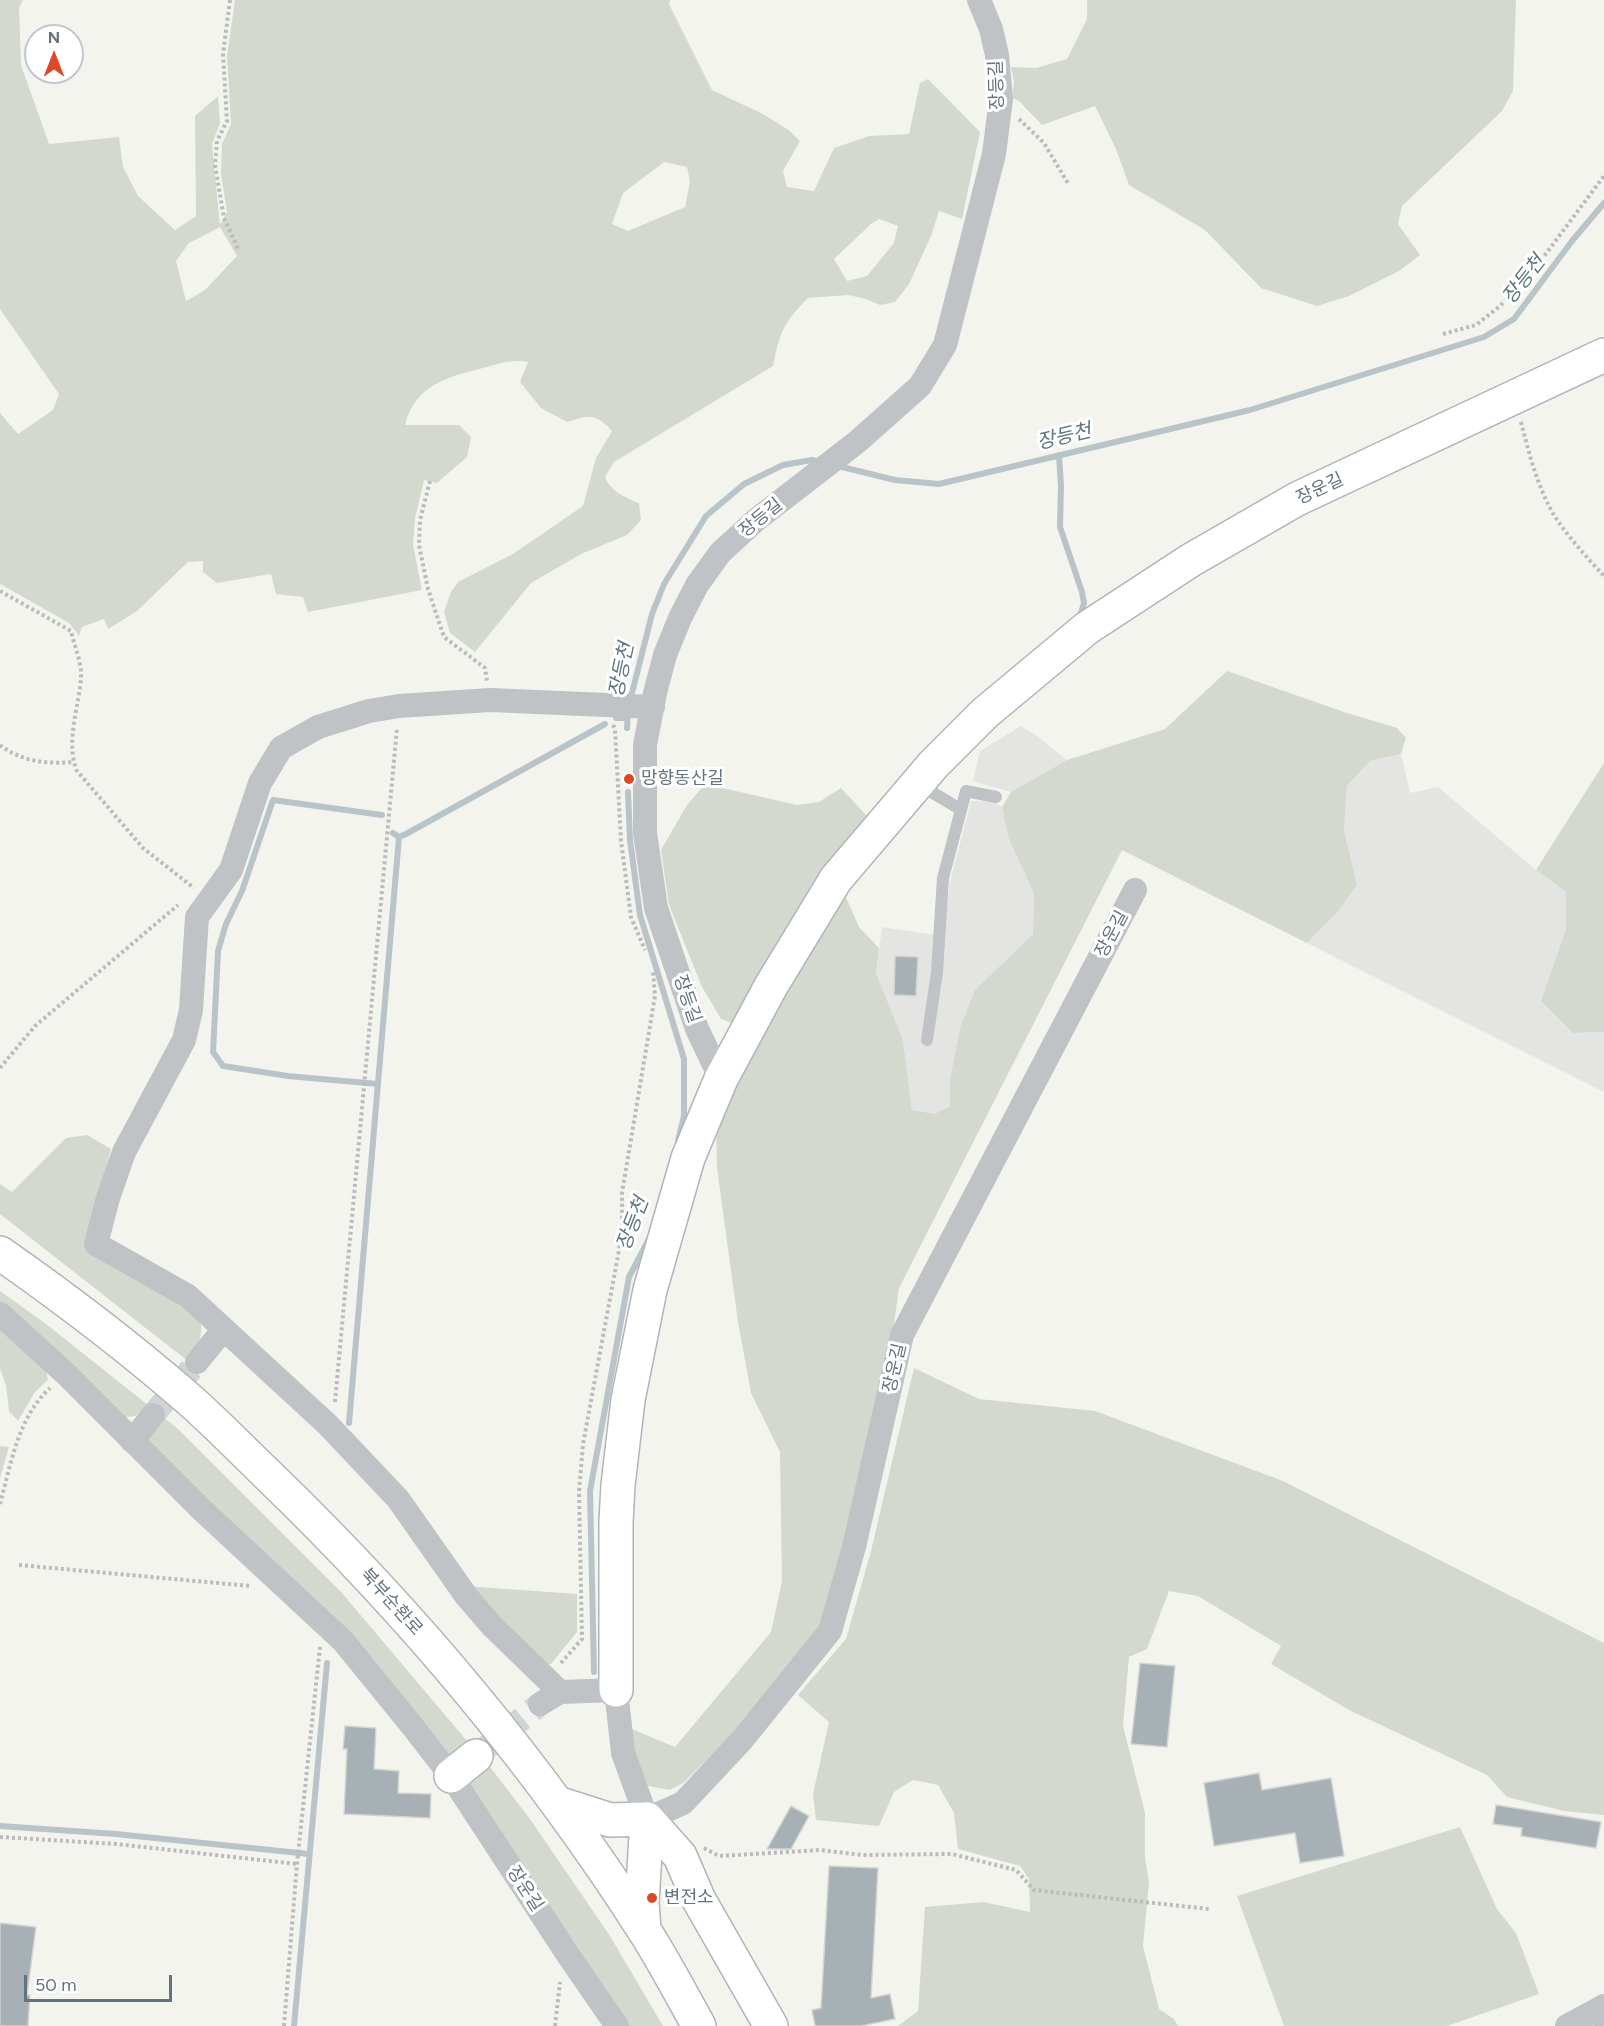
<!DOCTYPE html>
<html>
<head>
<meta charset="utf-8">
<style>
	body { margin:0 }
	#map { position:relative; width:1604px; height:2026px; overflow:hidden; background:#f4f4ef; font-family:Figtree,sans-serif }
	canvas { display:block }
	.north { position:absolute; left:24px; top:24px; width:60px; height:60px; box-sizing:border-box; background:#fff; border:2px solid #c1c7cc; border-radius:50%; rotate:0deg; font-size:16px; font-weight:700; line-height:24px; text-align:center; color:#637480 }
	.north::after { content:''; display:block; margin:auto; width:21px; height:27px; background:#df4824; clip-path:polygon(50% 0,100% 100%,50% 72%,0 100%) }
	.scale { position:absolute; left:24px; top:1975px; width:148px; height:27px; box-sizing:border-box; border:3px solid #637480; border-top:0; padding-left:8px; font-size:18px; line-height:21px; white-space:nowrap; color:#637480; -webkit-text-stroke:4px #fff; paint-order:stroke }
</style>
</head>
<body>
<div id="map">
<canvas width="1604" height="2026"></canvas>
<div class="north">N</div>
<div class="scale">50 m</div>
</div>
<script>
const g = document.querySelector('canvas').getContext('2d');
g.lineJoin = 'round';
function paint(path, color) { g.fillStyle = color; g.fill(path, 'evenodd'); }
function stroke(path, color, width, dash) { g.strokeStyle = color; g.lineWidth = width; g.lineCap = dash ? 'butt' : 'round'; g.setLineDash(dash || []); g.stroke(path); }
function write(font, color, halo, rows, align = 'center') {
  g.font = font + ' Figtree,"Noto Sans KR",sans-serif'; g.lineWidth = 6; g.setLineDash([]); g.textBaseline = 'middle'; g.strokeStyle = halo; g.fillStyle = color; for (const [text, x, y, turn = 0] of rows) {
    g.save(); g.translate(x, y); g.rotate((+turn || 0) * Math.PI / 180); g.textAlign = isNaN(turn) ? turn : align; if (halo) g.strokeText(text, 0, 0); g.fillText(text, 0, 0); g.restore();
  }
}
paint(new Path2D(`
	M1021 726 1037 736 1067 760 1011 792 973 781 980 751Z
	M1401 754 1410 793 1438 787 1536 870 1566 892V929L1541 1001 1573 1033 1604 1032V1092L1307 943 1338 912 1357 885 1344 830 1347 786 1370 761Z
	M971 801H991L1002 807 1008 837 1034 894 1033 934 975 990 950 1080V1106L935 1115 912 1110 903 1040 876 973 882 927 943 936 950 882Z`), '#e4e5e3');
paint(new Path2D(`
	M0 0H23L19 8 21 65 49 144 119 137 123 167 138 196 175 230 196 216 195 116 218 96 220 123 212 144 220 225 227 212 221 173 222 144 231 124 227 56 235 0H670L669 4 712 90 763 114 790 131 800 141 783 171 787 187 814 191 834 148 869 136 909 134 920 83 928 79 980 132 962 219 939 211 931 236 909 284 895 302 880 305 866 299 848 295 808 298C783 323 780 332 773 366L614 462 605 477C610 491 626 498 639 503L641 520 627 535 581 554 531 583 475 652 450 633 444 612 451 592 458 582 513 554 583 506 596 458 612 431C596 413 589 415 567 422L541 408 520 382 528 362C511 359 499 364 483 368 447 377 415 385 405 425H459L471 437 467 457 437 483 424 480 415 519 413 545 422 590 308 612 303 597 276 594 271 574 217 583 203 572V561L188 562 137 611 108 629 104 619 82 627 79 636 69 623 0 584V413L18 434 53 410 59 394 0 309ZM664 162 687 167 690 182 685 207 628 231 612 224 623 193ZM879 219 898 226 894 243 867 276 847 281 834 259 871 224ZM220 227 237 256 205 290 186 301 176 261 189 243Z
	M1087 0H1516L1513 91 1502 111 1402 206 1398 224 1420 255 1399 271 1349 296 1317 306 1261 288 1205 230 1129 185 1116 149 1095 106 1042 125 1019 101 1012 98 1014 82 1011 67 1036 68 1067 59 1087 19Z
	M1227 671 1344 712 1397 728 1406 738 1401 754 1370 761 1347 786 1344 830 1357 885 1338 912 1307 943 1122 850 899 1288 893 1331 844 1544 821 1626 734 1733 683 1783 670 1790 648 1786 637 1776 627 1727 675 1747 771 1632 782 1581 780 1452 751 1393 738 1322 717 1168 716 1112 842 888 859 927 879 948 876 973 903 1040 912 1110 935 1114 950 1106V1080L960 1028 975 990 1033 934 1034 894 1008 837 1002 807 1011 792 1067 760 1165 729Z
	M1604 763V1032L1573 1033 1541 1001 1566 929V892L1536 870Z
	M705 784 797 805 819 802 841 788 867 816 849 838 740 1020 732 1023 721 1019 702 987 669 905 661 850 687 805Z
	M87 1135 111 1149 85 1246 200 1316C203 1334 200 1347 189 1362L0 1214V1184L12 1192 66 1138Z
	M0 1291 46 1324 148 1405C140 1414 137 1417 125 1417L0 1306Z
	M0 1325 46 1369 48 1380 35 1392 18 1421 9 1411 6 1385 0 1369Z
	M914 1368 979 1399 1095 1411 1283 1481 1604 1643V1815L1564 1811 1507 1797 1487 1775 1349 1710 1271 1664 1281 1646 1198 1596 1169 1591 1147 1649 1129 1657 1123 1726 1145 1813V1858L1149 1882 1143 1946 1159 2009 1174 2019 1178 2026H898L918 2011 925 1907 983 1902 1030 1912 1029 1879 1020 1866 958 1849 954 1813 938 1785 913 1780 894 1792 879 1826 816 1820 813 1794 829 1722 798 1695 846 1639 871 1551Z
	M158 1413 177 1428 342 1593 473 1748 457 1758 440 1752 149 1449 147 1425Z
	M0 1446 9 1447 0 1478Z
	M465 1586 577 1594V1632L551 1664 542 1666Z
	M484 1759 530 1819 610 1936 663 2026H628L469 1794V1773Z
	M1460 1827 1497 1909 1516 1933 1539 1994 1447 2026H1284L1237 1896Z`), '#d3d9cf');
stroke(new Path2D(`
	M1059 455 1061 486 1060 527 1082 592 1084 603 1081 613
	M838 466 895 480 939 484 1250 410 1484 337 1514 319 1572 241 1604 203
	M630 701 652 614 664 584 706 516 744 484 783 465 812 460 819 462
	M616 718H626
	M627 728 628 711
	M628 792 630 840 640 915 684 1059V1116L678 1141
	M393 833 399 837 406 834 605 724
	M378 1084 288 1076 223 1066 213 1052 218 951 226 924 242 891 273 800 382 815
	M349 1423 399 837
	M594 1672 590 1491 629 1277 650 1237
	M0 1826 116 1834 309 1854
	M294 2026 327 1663
	M1597 2026 1604 2022`), '#b9c4c9', 6);
const building = new Path2D(`
	M895 956 918 957 916 996 894 995Z
	M1140 1663 1175 1666 1167 1747 1131 1744Z
	M345 1726 376 1728 374 1769 399 1771 398 1793 431 1794 430 1818 344 1814 347 1749H343Z
	M1259 1773 1262 1790 1331 1778 1344 1856 1300 1863 1295 1833 1214 1846 1204 1783Z
	M1496 1805 1601 1822 1596 1848 1521 1836 1522 1828 1493 1824Z
	M791 1806 809 1816 791 1849H767Z
	M829 1866 878 1868 871 1998 890 1994 895 2019 861 2026H815L812 2010 821 2008Z
	M0 1923 36 1927 27 1995H30L28 2026H0Z`);
paint(building, '#a7b0b4');
stroke(building, '#d5d5d2', 1.5);
stroke(new Path2D(`
	M153 1415 197 1362
	M476 1756 540 1704`), '#d0d4d3', 24, [24, 12]);
const secondary = new Path2D(`
	M616 1690V1522L618 1485 628 1400 650 1290 688 1158 721 1079 771 986 836 879 933 765 985 713 1087 628 1191 560 1297 499 1604 355
	M451 1776 476 1756
	M647 1819 680 1856 699 1900 771 2026`);
const primary = new Path2D(`
	M0 1253C63 1297 125 1344 184 1395 213 1420 240 1448 268 1475 409 1611 538 1764 644 1930 664 1961 681 1994 699 2026
	M557 1803 610 1820 647 1819 642 1903 644 1930`);
stroke(secondary, '#afb5b9', 36);
stroke(primary, '#b0b5b8', 36);
stroke(new Path2D(`
	M230 0 223 54 227 121 217 141 215 165 224 218 239 251
	M1019 119 1044 143 1069 185
	M1443 334 1476 325 1500 306 1536 267 1604 176
	M1521 422C1528 449 1535 477 1547 502 1559 528 1585 555 1604 576
	M430 481 420 520 419 545 428 589 444 637 485 668 487 681
	M0 591 71 631C74 645 82 663 81 677 79 708 65 741 77 771L143 848 194 888
	M613 725 615 729 621 841 631 917 645 950
	M0 745C22 762 47 764 73 762
	M0 1068 35 1026 178 905
	M335 1402 397 728
	M0 1504C11 1464 18 1417 50 1388
	M19 1565 251 1586
	M561 1663 582 1639 579 1492 583 1444 622 1234V1193L655 996 653 971
	M0 1837 116 1844 297 1864
	M704 1848 719 1856 820 1850 862 1855 952 1854 1016 1870 1034 1890 1209 1909
	M284 2026 297 1864 320 1647
	M555 2026 560 1982`), '#b9bbbd', 4, [3, 3]);
stroke(new Path2D(`
	M918 784 960 809
	M927 1040 937 972 943 878 966 791 996 797`), '#bfc3c6', 12);
stroke(new Path2D(`
	M721 1079 697 1029 656 908 645 833V745L655 693 665 655 680 618 697 585 720 553 756 520 857 442 920 386 945 345 994 154 1001 99 997 55 991 29 979 0
	M0 1314 66 1374 203 1511 343 1641 413 1727 451 1776 568 1955 617 2026
	M197 1362 224 1329
	M132 1441 153 1415
	M560 1692 492 1626 467 1597 398 1499 328 1425 188 1296 96 1244 108 1198 124 1152 184 1040 191 1010 197 917 231 870 260 783 281 748 318 727 369 711 399 706 490 700 653 707
	M540 1704 560 1692 616 1690 623 1753 647 1819 683 1803 742 1740 830 1631 854 1547 902 1335 1135 890
	M1567 2026 1604 2006`), '#bfc3c6', 24);
stroke(secondary, '#fff', 33);
stroke(primary, '#fff', 33);
for (const [x, y, r, color] of [
	[629,779,6,"#df4824"],
	[652,1898,6,"#df4824"]
]) { const dot = new Path2D(); dot.arc(x, y, r, 0, 2 * Math.PI); g.fillStyle = color; g.fill(dot); stroke(dot, '#fff', 2); }
write('18px', '#637480', '#fff', [
	["장등길",997,85,-92],
	["장운길",1320,489,-25],
	["장등길",761,518,-39],
	["장운길",1112,934,-62],
	["장등길",687,999,71],
	["장운길",895,1368,-77],
	["북부순환로",391,1602,48],
	["장운길",525,1889,57]
]);
write('18px', '#637480', '#fff', [
	["망향동산길",641,779],
	["변전소",664,1898]
], 'left');
write('italic 20px', '#5f777e', '#fff', [
	["장등천",1524,280,-52],
	["장등천",1064,437,-13],
	["장등천",622,670,-78],
	["장등천",633,1224,-69]
]);
</script>
</body>
</html>
